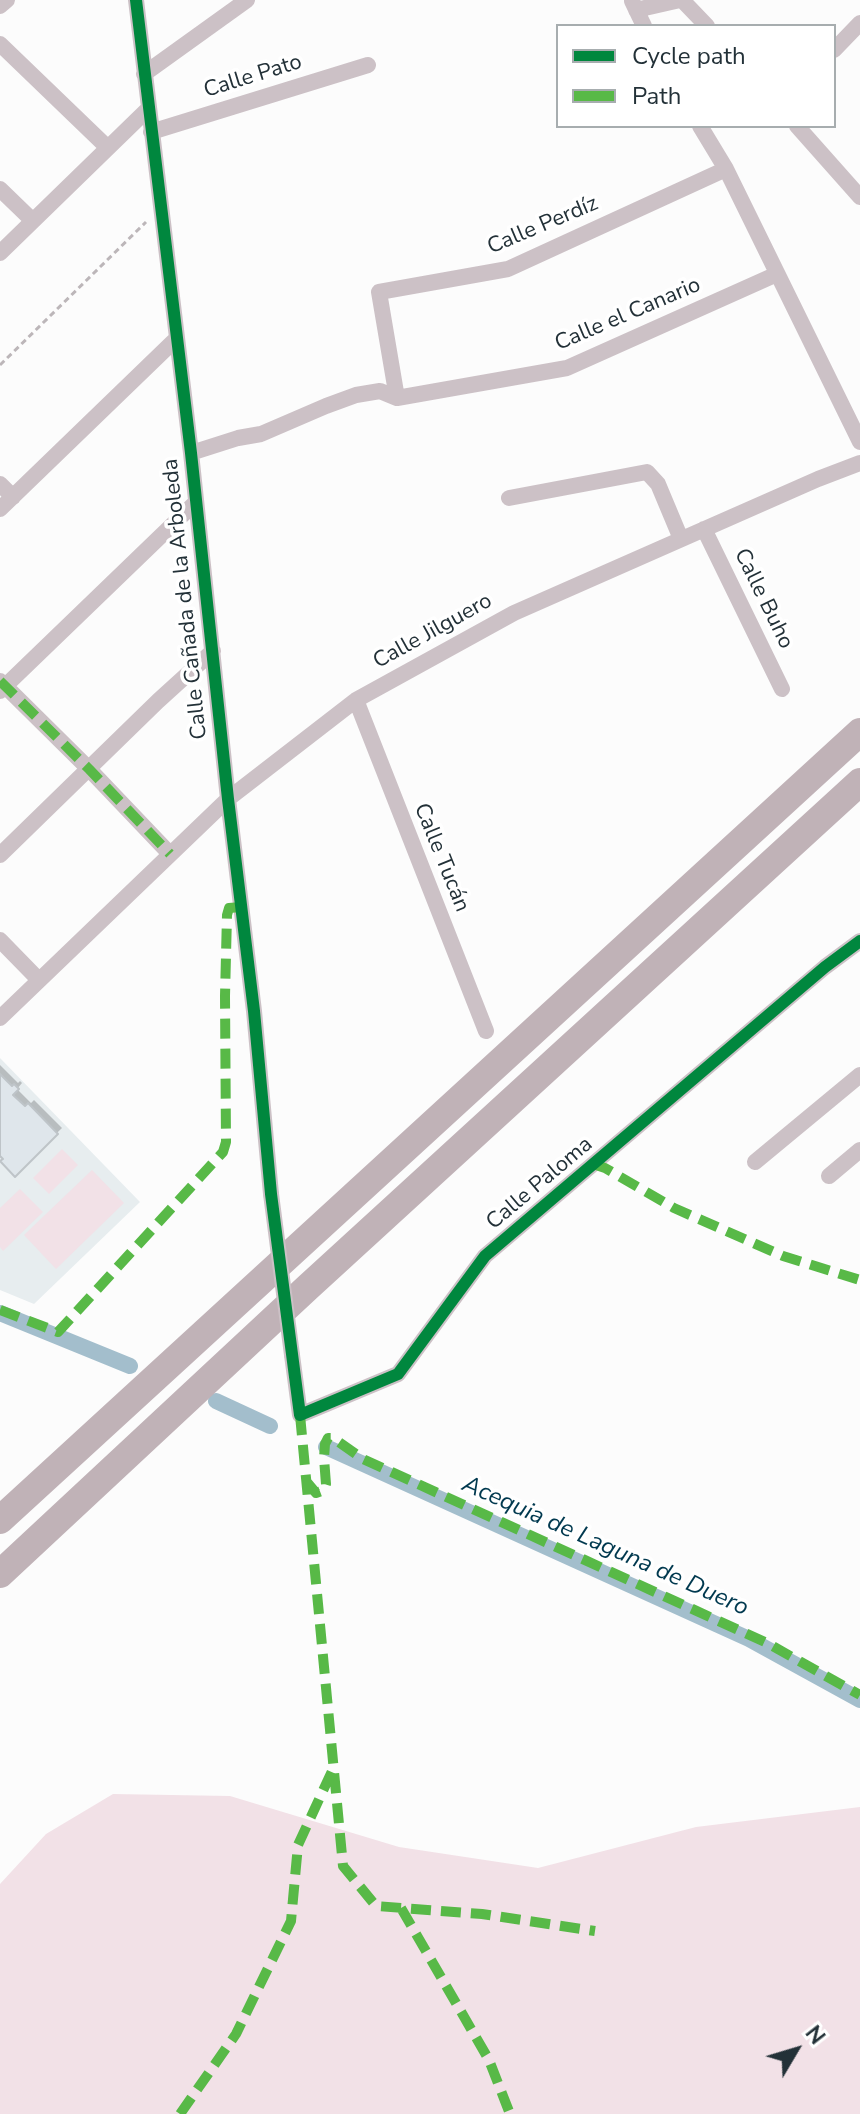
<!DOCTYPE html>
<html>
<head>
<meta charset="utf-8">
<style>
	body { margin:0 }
	#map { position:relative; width:860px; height:2114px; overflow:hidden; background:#fcfcfc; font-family:"Nunito Sans",sans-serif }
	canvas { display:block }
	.legend { position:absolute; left:556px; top:24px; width:280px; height:104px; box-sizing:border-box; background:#fff; border:2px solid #a7adaf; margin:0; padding:10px 14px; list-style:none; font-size:24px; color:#233138 }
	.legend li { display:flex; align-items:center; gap:16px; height:40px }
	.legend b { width:40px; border:2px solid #a7adaf }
	.north { position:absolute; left:756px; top:2010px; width:80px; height:80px; -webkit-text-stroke:6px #fff; paint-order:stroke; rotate:52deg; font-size:22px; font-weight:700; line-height:32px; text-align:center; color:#233138 }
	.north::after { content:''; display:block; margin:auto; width:28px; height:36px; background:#233138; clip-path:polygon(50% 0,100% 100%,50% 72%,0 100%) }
</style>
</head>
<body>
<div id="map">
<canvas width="860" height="2114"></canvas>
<ul class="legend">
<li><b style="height:10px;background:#00873e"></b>Cycle path</li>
<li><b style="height:10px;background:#58b947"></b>Path</li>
</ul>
<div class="north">N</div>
</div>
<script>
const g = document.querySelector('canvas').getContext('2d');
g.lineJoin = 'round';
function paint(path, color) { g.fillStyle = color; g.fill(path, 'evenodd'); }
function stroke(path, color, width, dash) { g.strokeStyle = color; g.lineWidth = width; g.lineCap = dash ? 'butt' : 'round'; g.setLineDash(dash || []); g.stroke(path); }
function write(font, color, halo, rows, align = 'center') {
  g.font = font + ' "Nunito Sans",sans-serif'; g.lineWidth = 7; g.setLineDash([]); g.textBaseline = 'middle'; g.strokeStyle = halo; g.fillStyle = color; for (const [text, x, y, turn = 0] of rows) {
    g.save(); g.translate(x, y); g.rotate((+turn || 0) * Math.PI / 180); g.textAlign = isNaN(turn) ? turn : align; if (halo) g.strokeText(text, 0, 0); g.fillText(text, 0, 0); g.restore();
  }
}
paint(new Path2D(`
	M0 1058 140 1202 34 1304 0 1290Z`), '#e7edef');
paint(new Path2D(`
	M62 1149 78 1165 49 1194 33 1178Z
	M92 1170 124 1203 56 1269 24 1235Z
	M20 1189 43 1212 3 1251 0 1247V1208Z
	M113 1794 230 1796 399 1847 538 1868 696 1827 860 1807V2114H0V1884L46 1834Z`), '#f2e1e7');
paint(new Path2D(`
	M0 1065 18 1083 20 1081 22 1083 17 1089 31 1103 34 1100 62 1128 15 1174 0 1153Z`), '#0003');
stroke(new Path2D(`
	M0 1313 130 1366
	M216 1401 270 1426
	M326 1447 749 1639 860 1700`), '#a3becc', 16);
const building = new Path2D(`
	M0 1074 12 1086 14 1084 19 1089 13 1095 25 1106 28 1103 58 1134 15 1177 0 1161 3 1159 0 1156Z`);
paint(building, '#dfe6eb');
stroke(building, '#bec4c8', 2);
stroke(new Path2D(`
	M0 365 146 222`), '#bcb6b9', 3, [6, 4]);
stroke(new Path2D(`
	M136 0 191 453 228 799 254 1011 271 1194
	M682 0 707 26
	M632 1 644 26
	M0 6 7 0
	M636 10 680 0
	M0 44 108 148
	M834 50 860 23
	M144 74 247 0
	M700 126 726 169 860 442
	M797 126 860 197
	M151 132 368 65
	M0 189 33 221
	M0 253 148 109
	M397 398 379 292 508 269 726 169
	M397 398 567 368 777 274
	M191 453 238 438 261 434 326 406 356 395 380 391 397 398
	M0 484 13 497
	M509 498 647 472 658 484 681 539
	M0 509 176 339
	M704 529 782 689
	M0 681 89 769 170 854
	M0 691 195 503
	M356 700 486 1031
	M0 855 158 701 213 651
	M0 940 39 980
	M0 1018 228 799 356 700 514 613 818 479 860 463
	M755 1162 860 1075
	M829 1176 860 1150
	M292 1355 300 1415 398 1374 485 1256 825 967 860 941`), '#ccc1c6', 16);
stroke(new Path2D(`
	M0 1520 860 732
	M0 1574 307 1288 860 782`), '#c0b2b7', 28);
stroke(new Path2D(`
	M271 1194 292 1355`), '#ccc1c6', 16);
stroke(new Path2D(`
	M0 681 89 769 170 854
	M593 1164 605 1168 674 1208 783 1256 860 1280
	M0 1310 58 1332 223 1152 226 1142 225 996 227 915 229 908 241 907
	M300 1415 343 1866 376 1906 482 1914 595 1931
	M306 1481 316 1493 324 1490 326 1484 324 1458 325 1444 328 1438H333L363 1459 767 1643 860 1695
	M401 1908 489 2060 510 2114
	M180 2114 236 2034 291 1921 298 1845 333 1769`), '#58b947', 10, [20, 10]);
stroke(new Path2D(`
	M136 0 191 453 228 799 254 1011 271 1194 300 1415 398 1374 485 1256 825 967 860 941`), '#00873e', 12);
write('22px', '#233138', '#fff', [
	["Calle Pato",253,77,-17],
	["Calle Perdíz",543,226,-23],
	["Calle el Canario",628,315,-23],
	["Calle Cañada de la Arboleda",186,599,-96],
	["Calle Buho",763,599,64],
	["Calle Jilguero",433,632,-29],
	["Calle Tucán",441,858,68],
	["Calle Paloma",540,1184,-40]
]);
write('italic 24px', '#01394f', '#fff', [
	["Acequia de Laguna de Duero",605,1547,24]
]);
</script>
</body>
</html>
